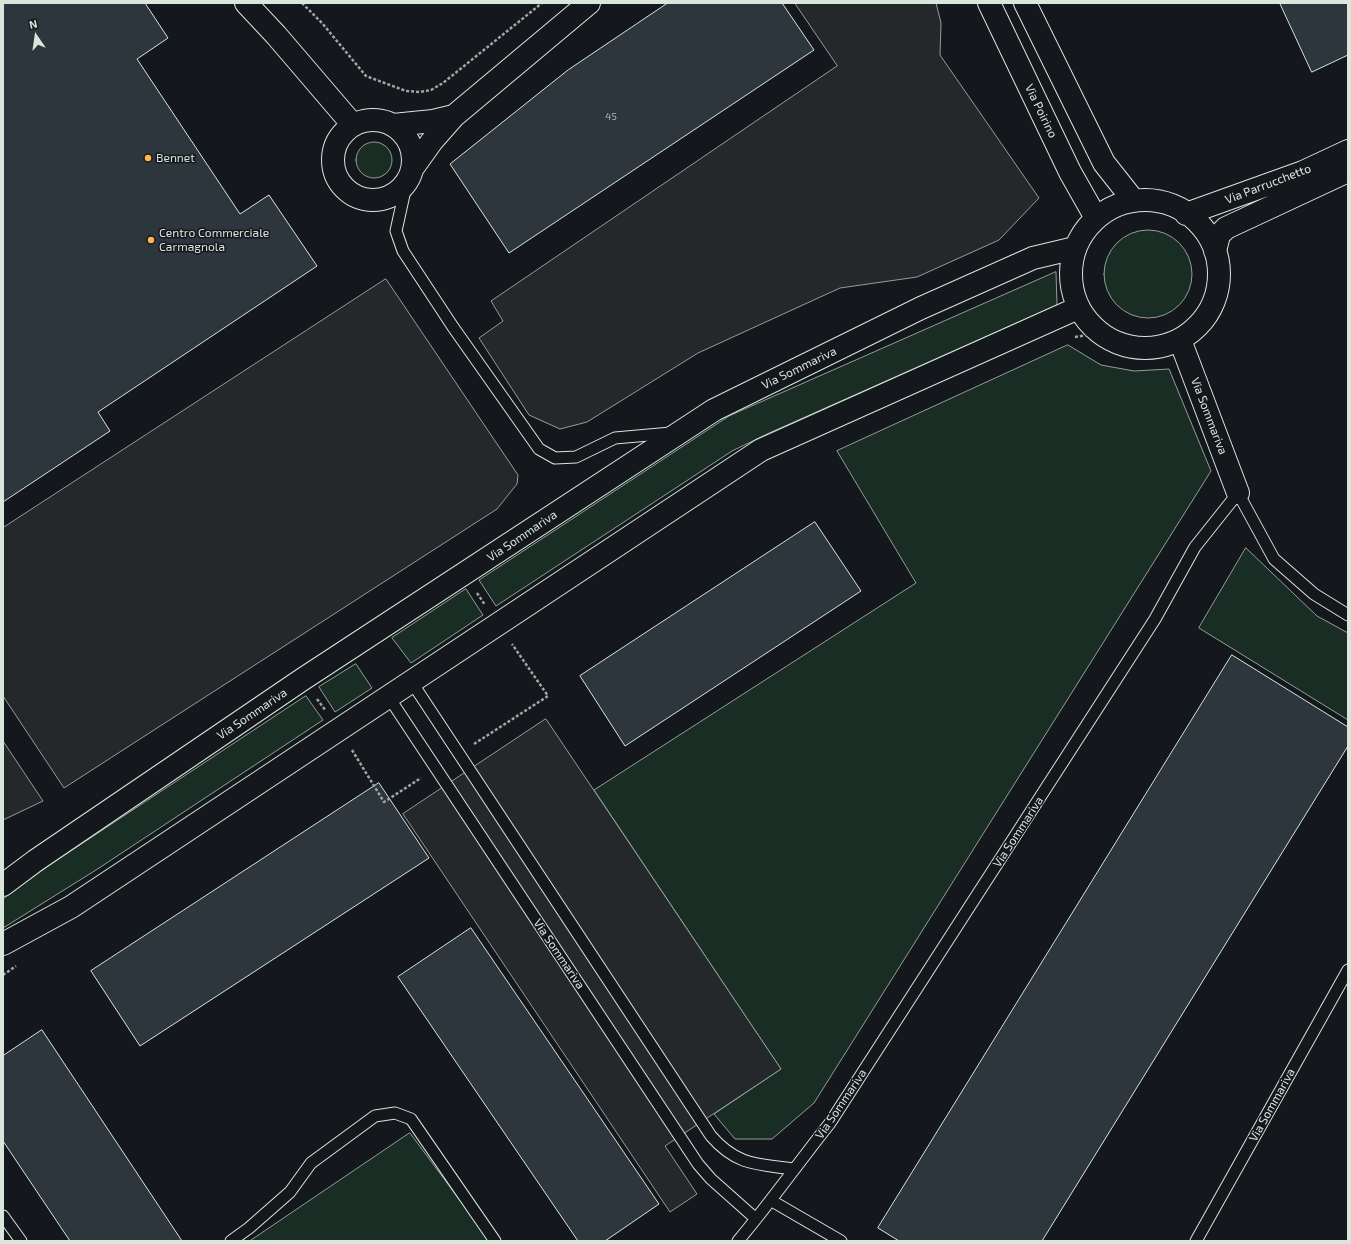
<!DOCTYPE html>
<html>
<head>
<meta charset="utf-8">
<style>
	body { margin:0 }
	#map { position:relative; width:1351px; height:1244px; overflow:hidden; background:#14181c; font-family:"Exo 2",sans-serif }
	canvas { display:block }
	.frame { position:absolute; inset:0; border:4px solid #d8e6dc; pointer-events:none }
	.north { position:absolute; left:16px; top:16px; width:40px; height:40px; -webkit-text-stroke:3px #14181c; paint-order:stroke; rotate:347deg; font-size:11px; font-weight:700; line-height:16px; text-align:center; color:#d8e6dc }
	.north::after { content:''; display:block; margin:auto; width:14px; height:18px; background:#d8e6dc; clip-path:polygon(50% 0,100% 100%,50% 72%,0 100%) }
</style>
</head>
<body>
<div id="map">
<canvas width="1351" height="1244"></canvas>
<div class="frame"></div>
<div class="north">N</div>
</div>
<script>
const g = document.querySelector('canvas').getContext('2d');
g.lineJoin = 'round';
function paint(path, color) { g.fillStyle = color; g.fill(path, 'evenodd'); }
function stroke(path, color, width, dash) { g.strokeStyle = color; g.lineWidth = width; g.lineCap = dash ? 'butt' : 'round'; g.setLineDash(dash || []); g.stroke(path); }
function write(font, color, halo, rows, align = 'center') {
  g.font = font + ' "Exo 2",sans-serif'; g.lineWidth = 3; g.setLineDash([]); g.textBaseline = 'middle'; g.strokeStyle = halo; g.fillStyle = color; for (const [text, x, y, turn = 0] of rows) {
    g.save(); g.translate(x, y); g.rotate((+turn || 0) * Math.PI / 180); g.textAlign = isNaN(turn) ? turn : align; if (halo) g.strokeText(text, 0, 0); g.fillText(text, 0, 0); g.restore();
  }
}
const green = new Path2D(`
	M356 160a18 18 0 1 1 36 0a18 18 0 1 1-36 0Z
	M1104 274a44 44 0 1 1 88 0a44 44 0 1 1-88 0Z
	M1056 272 1057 305 767 434 732 451 496 606 479 580 729 416Z
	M1068 345 1101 365 1134 371 1169 369 1211 471 814 1103 772 1139H735L714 1114 781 1069 594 790 916 583 837 451Z
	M1246 548 1317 616 1348 633V720L1199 628Z
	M466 589 483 615 411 663 392 638Z
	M356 664 372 688 335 712 319 687Z
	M306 696 323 720 96 870 3 928V899L48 866Z
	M410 1133 490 1241H250Z`);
paint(green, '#1a2d24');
stroke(green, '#939e99', 1);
const parking = new Path2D(`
	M795 3H936L941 23 940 55 1039 198 999 240 917 277 840 288 698 353 587 422 560 429 529 415 479 338 503 321 491 301 837 66Z
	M386 279 518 475 517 484 497 509 64 788 3 696V528Z
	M546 719 781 1069 665 1146 697 1194 670 1212 403 814Z
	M3 741 43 801 3 820Z`);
paint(parking, '#24282b');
stroke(parking, '#939e99', 1);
const building = new Path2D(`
	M3 3H145L168 38 137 59 240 214 269 195 317 266 98 412 110 431 3 502Z
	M668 3H782L814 50 509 253 450 164 568 70Z
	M1280 3H1348V55L1312 72Z
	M815 522 861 591 625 746 580 676Z
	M1232 655 1348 727V746L1042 1241H899L878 1228Z
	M379 783 429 858 140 1046 91 971Z
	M471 928 659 1204 605 1241H578L398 977Z
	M42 1030 182 1241H70L3 1141V1056Z`);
paint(building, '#2c363c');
stroke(building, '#d8e6dc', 1);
const service = new Path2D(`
	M407 181 396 231 403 251 453 327 539 449 555 458 576 457 615 438 671 433
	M411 681 711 1136C737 1166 758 1164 794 1169
	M388 696 698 1164 711 1179 756 1219
	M772 1201 841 1241
	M3 1216 21 1241
	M231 1241 249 1228 290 1192 311 1163 375 1116 395 1113 411 1119 495 1241
	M738 1241C770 1203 799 1162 830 1123L1155 619 1195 547 1238 493 1274 559 1314 594 1348 615
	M1196 1241 1348 970`);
const minor = new Path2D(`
	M246 3 276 35 353 125
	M989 3 1070 172 1096 218
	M1025 3 1104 163 1134 201
	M333 160a40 40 0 1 1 80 0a40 40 0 1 1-80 0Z
	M393 125 433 121 454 116
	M412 169 432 141 454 116 589 3
	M1071 274a74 74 0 1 1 148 0a74 74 0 1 1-148 0Z
	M1186 214 1303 172 1348 151
	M1215 251 1219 235 1226 228 1348 171
	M1180 340 1238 493
	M3 885 35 861 303 679 714 410 921 308 1033 258 1075 248
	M3 944 71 907 761 450 1078 308`);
stroke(service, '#d8e6dc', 13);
stroke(minor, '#d8e6dc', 24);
stroke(new Path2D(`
	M302 3 322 23 366 76 406 91 420 92 431 90 443 83 542 3
	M1075 337 1099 333
	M477 593 485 605
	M317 699 326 711
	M474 744 548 696 512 644
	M352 750 384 802 421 778
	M3 975 16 966`), '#9da8a2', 2.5, [3, 2]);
stroke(service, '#14181c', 11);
stroke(minor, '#14181c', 22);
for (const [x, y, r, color] of [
	[148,158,4,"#ffb74d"],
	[151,240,4,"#ffb74d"]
]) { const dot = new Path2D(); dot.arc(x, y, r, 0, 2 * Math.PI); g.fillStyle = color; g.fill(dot); stroke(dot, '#14181c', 1.5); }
write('10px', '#adbab4', null, [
	["45",611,117]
]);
write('12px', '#d8e6dc', '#14181c', [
	["Via Poirino",1041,111,64],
	["Via Parrucchetto",1268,184,-21],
	["Via Sommariva",799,368,-26],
	["Via Sommariva",1209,416,69],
	["Via Sommariva",522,536,-34],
	["Via Sommariva",252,714,-34],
	["Via Sommariva",1018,832,-57],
	["Via Sommariva",559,954,56],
	["Via Sommariva",841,1104,-56],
	["Via Sommariva",1272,1105,-61]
]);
write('12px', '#d8e6dc', '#14181c', [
	["Bennet",156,158],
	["Centro Commerciale",159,233],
	["Carmagnola",159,247]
], 'left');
</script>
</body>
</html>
